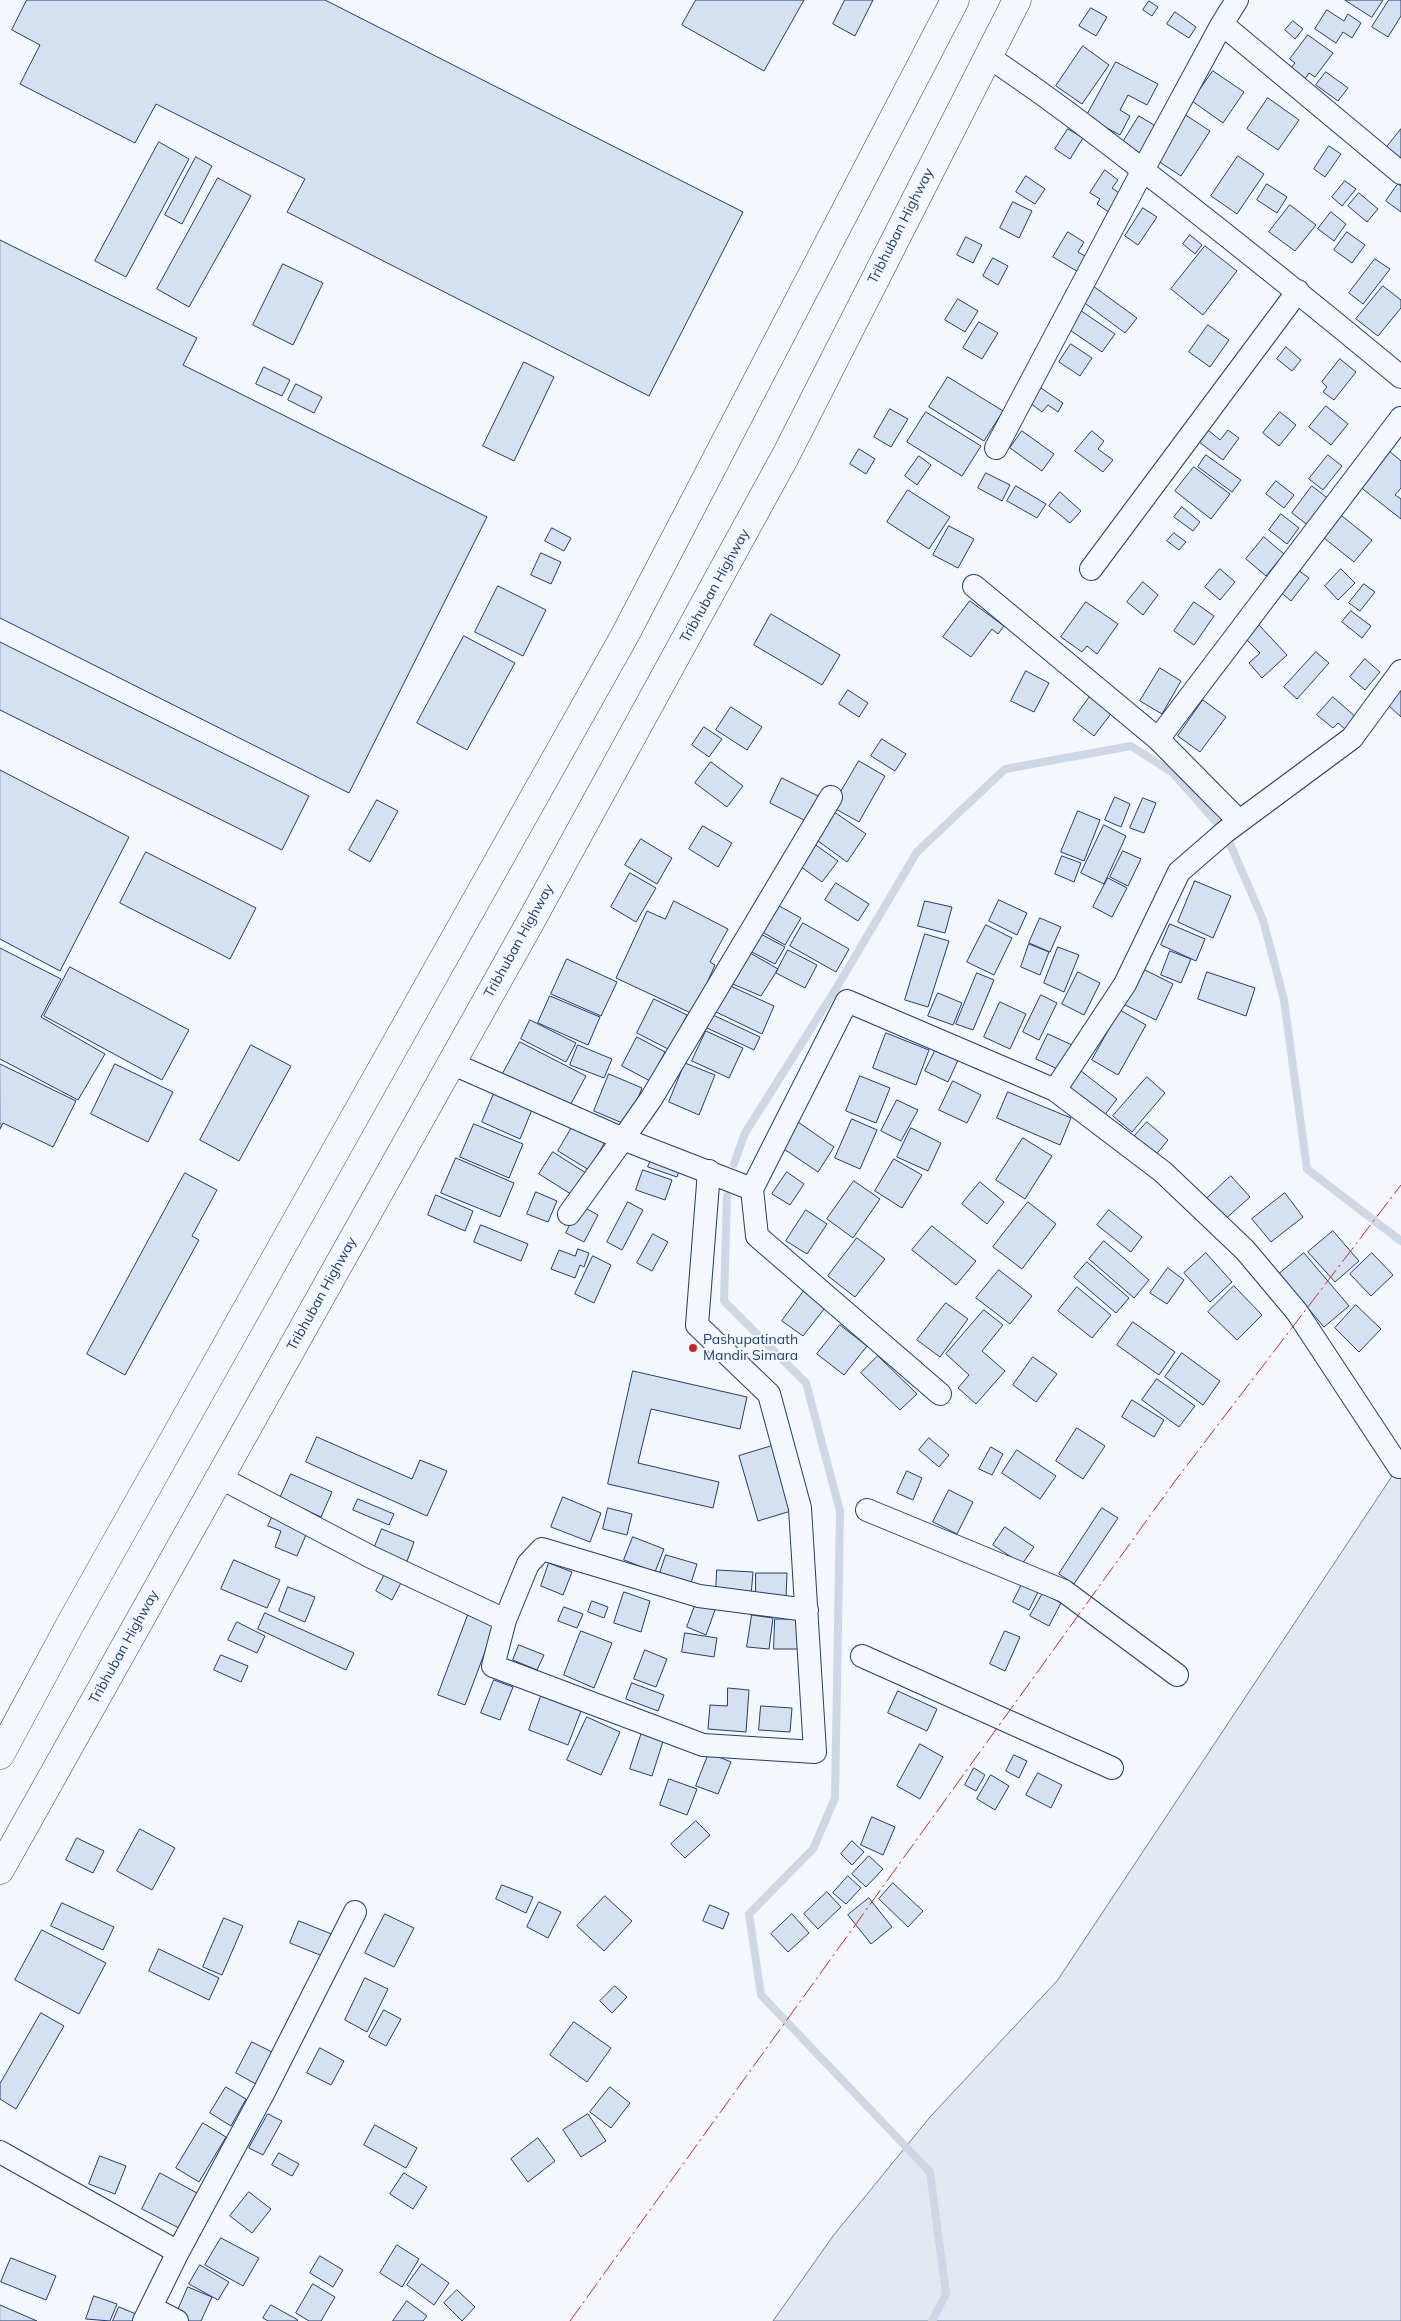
<!DOCTYPE html>
<html>
<head>
<meta charset="utf-8">
<style>
	body { margin:0 }
	canvas { display:block; background:#f4f7fb }
</style>
</head>
<body>
<canvas width="1401" height="2321"></canvas>
<script>
const g = document.querySelector('canvas').getContext('2d');
g.lineJoin = 'round';
function paint(path, color) { g.fillStyle = color; g.fill(path, 'evenodd'); }
function stroke(path, color, width, dash) { g.strokeStyle = color; g.lineWidth = width; g.lineCap = dash ? 'butt' : 'round'; g.setLineDash(dash || []); g.stroke(path); }
function write(font, color, halo, rows, align = 'center') {
  g.font = font + ' Mulish,sans-serif'; g.lineWidth = 4; g.setLineDash([]); g.textBaseline = 'middle'; g.strokeStyle = halo; g.fillStyle = color; for (const [text, x, y, turn = 0] of rows) {
    g.save(); g.translate(x, y); g.rotate((+turn || 0) * Math.PI / 180); g.textAlign = isNaN(turn) ? turn : align; if (halo) g.strokeText(text, 0, 0); g.fillText(text, 0, 0); g.restore();
  }
}
const green = new Path2D(`
	M1401 1463V2321H773L833 2236 930 2117 1057 1981Z`);
paint(green, '#e3e9f0');
stroke(green, '#687fa3', 1);
stroke(new Path2D(`
	M734 1164 745 1133 834 992 917 852 1005 769 1131 746 1173 773 1225 832 1263 920 1284 1000 1307 1169 1401 1241
	M727 1196 724 1301 806 1383 840 1511 835 1798 813 1849 749 1914 761 1995 930 2172 946 2294 932 2321`), '#cfd7e4', 8);
const building = new Path2D(`
	M27 0H325L743 212 649 396 287 212 305 179 156 104 135 143 20 84 40 45 12 30Z
	M696 0H804L764 71 682 25Z
	M845 0H873L855 36 833 24Z
	M1345 0H1383L1372 17Z
	M1389 0H1401V16L1388 37 1372 27Z
	M1149 1 1158 7 1152 16 1143 10Z
	M1091 8 1107 17 1096 36 1079 26Z
	M1327 10 1344 21 1348 14 1361 23 1352 38 1343 32 1336 43 1315 29Z
	M1175 12 1196 27 1189 38 1167 24Z
	M1293 21 1303 29 1295 39 1285 30Z
	M1308 35 1333 53 1315 77 1309 73 1305 79 1290 69 1295 63 1290 59Z
	M1083 46 1109 65 1082 104 1056 86Z
	M1116 62 1158 84 1147 105 1128 95 1120 110 1130 116 1120 135 1086 117Z
	M1213 71 1244 92 1223 123 1192 101Z
	M1326 72 1348 88 1338 101 1316 85Z
	M1268 98 1299 120 1278 150 1247 129Z
	M1184 114 1210 131 1181 176 1155 159Z
	M1139 116 1159 128 1143 155 1123 142Z
	M1068 129 1083 138 1070 159 1055 149Z
	M1401 129V160L1386 148Z
	M159 142 189 159 126 277 95 261Z
	M1329 146 1341 154 1325 177 1314 169Z
	M1238 156 1264 174 1237 214 1211 196Z
	M196 157 212 166 182 224 165 215Z
	M1105 170 1118 180 1112 188 1122 195 1110 213 1097 204 1100 199 1090 193Z
	M1026 176 1045 189 1035 204 1016 192Z
	M218 178 251 196 189 307 157 289Z
	M1345 181 1356 189 1342 206 1332 197Z
	M1267 184 1287 197 1277 213 1257 200Z
	M1398 184 1401 186V212L1386 201Z
	M1359 193 1378 209 1367 222 1348 206Z
	M1013 202 1032 211 1019 238 1000 228Z
	M1290 205 1316 225 1295 251 1269 232Z
	M1143 208 1157 217 1138 245 1125 236Z
	M1331 212 1346 224 1334 241 1318 229Z
	M1068 232 1084 242 1078 252 1088 258 1080 273 1053 257Z
	M1347 232 1365 245 1352 263 1334 250Z
	M1190 235 1202 245 1195 254 1183 244Z
	M966 237 982 245 973 263 957 255Z
	M0 240 197 338 183 365 487 517 349 793 0 618Z
	M1205 246 1237 271 1203 315 1171 289Z
	M993 258 1008 266 998 285 983 276Z
	M1375 259 1390 269 1363 304 1349 293Z
	M283 264 323 283 293 345 253 325Z
	M1093 286 1137 318 1125 333 1082 301Z
	M1383 286 1401 300V308L1378 336 1356 319Z
	M958 299 978 311 965 332 945 320Z
	M1077 308 1115 334 1102 352 1064 326Z
	M979 322 998 333 982 359 963 348Z
	M1208 325 1229 340 1210 367 1189 352Z
	M1071 344 1092 358 1080 376 1059 362Z
	M1286 347 1301 360 1292 371 1277 359Z
	M1340 359 1356 372 1334 400 1323 392 1327 387 1322 382Z
	M524 362 554 377 514 461 483 446Z
	M264 367 290 380 282 396 256 384Z
	M948 377 1003 411 984 441 929 407Z
	M296 384 322 397 314 413 288 400Z
	M1041 388 1063 403 1058 412 1048 405 1042 412 1030 403Z
	M1326 406 1348 424 1331 445 1309 427Z
	M890 409 908 419 891 447 874 437Z
	M926 412 981 446 962 476 907 442Z
	M1280 412 1296 425 1279 446 1263 433Z
	M1208 430 1220 440 1228 430 1239 438 1223 460 1199 442Z
	M1022 431 1054 454 1042 471 1010 448Z
	M1092 431 1104 441 1098 449 1113 460 1103 472 1075 451Z
	M859 449 875 459 866 474 850 464Z
	M1388 450 1401 461V488L1395 495 1401 499V519L1359 486Z
	M1206 455 1241 480 1232 492 1198 467Z
	M1328 455 1342 466 1323 490 1309 479Z
	M919 456 931 465 917 485 905 476Z
	M1194 467 1230 494 1211 519 1175 491Z
	M986 473 1010 485 1002 501 978 488Z
	M1276 481 1294 495 1284 508 1266 494Z
	M1016 486 1046 504 1037 518 1007 501Z
	M1312 486 1330 500 1309 526 1292 513Z
	M908 490 950 517 929 549 887 522Z
	M1060 492 1081 511 1070 523 1049 506Z
	M1182 507 1200 522 1193 531 1174 517Z
	M1337 512 1372 540 1354 562 1319 534Z
	M1281 514 1299 528 1287 544 1269 530Z
	M949 526 974 539 958 568 933 555Z
	M552 528 571 538 564 551 545 541Z
	M1174 533 1186 542 1179 550 1167 541Z
	M1264 537 1284 554 1266 576 1246 559Z
	M541 553 561 562 551 584 531 575Z
	M1294 567 1309 578 1291 601 1277 589Z
	M1220 569 1235 582 1220 600 1205 587Z
	M1341 569 1355 583 1338 600 1325 586Z
	M1143 582 1158 595 1143 615 1127 602Z
	M1364 584 1375 592 1360 611 1349 603Z
	M498 586 546 610 523 656 475 632Z
	M970 601 1004 626 998 634 992 629 971 657 943 637Z
	M1086 602 1118 624 1097 654 1087 646 1082 652 1061 637Z
	M1194 602 1214 616 1194 645 1174 631Z
	M1351 611 1371 626 1362 638 1342 622Z
	M771 614 840 655 822 685 754 645Z
	M1259 625 1287 655 1262 678 1249 663 1260 653 1245 638Z
	M464 636 515 663 467 750 417 723Z
	M0 642 309 796 282 850 0 710Z
	M1316 652 1329 663 1297 699 1284 687Z
	M1365 659 1380 672 1365 690 1350 677Z
	M1160 668 1181 681 1162 714 1140 701Z
	M1026 671 1049 683 1034 712 1011 701Z
	M1401 688V717L1387 704Z
	M848 690 868 703 859 717 839 704Z
	M1091 695 1113 711 1094 736 1073 720Z
	M1333 697 1357 718 1346 730 1338 723 1333 728 1317 715Z
	M1203 700 1226 717 1200 752 1178 736Z
	M731 707 762 727 747 750 716 730Z
	M704 727 722 739 709 757 692 745Z
	M882 739 906 754 895 771 871 756Z
	M859 761 885 776 859 822 832 807Z
	M711 762 743 786 727 807 695 783Z
	M0 770 129 837 60 971 0 939Z
	M782 778 822 798 810 823 770 803Z
	M1115 797 1130 804 1121 827 1105 820Z
	M1143 798 1156 803 1144 833 1130 828Z
	M377 800 398 811 370 862 349 850Z
	M833 811 866 834 847 862 814 838Z
	M1078 811 1100 820 1084 861 1061 852Z
	M1104 825 1126 836 1104 884 1081 873Z
	M703 826 732 843 718 867 689 849Z
	M641 839 672 858 657 884 625 865Z
	M813 843 838 861 822 882 797 864Z
	M1123 851 1141 859 1128 886 1110 877Z
	M146 852 256 908 230 959 120 903Z
	M1062 856 1081 863 1074 882 1055 874Z
	M630 873 656 888 636 922 611 907Z
	M1108 878 1127 888 1112 917 1093 907Z
	M1195 881 1231 896 1213 938 1178 922Z
	M836 883 869 904 858 921 825 900Z
	M999 900 1027 913 1017 935 989 921Z
	M674 901 728 929 710 962 715 965 693 1014 616 978 647 911 665 919Z
	M925 901 952 907 945 933 918 926Z
	M772 902 801 918 785 945 757 929Z
	M1040 918 1061 927 1050 952 1029 943Z
	M803 923 849 949 836 972 790 946Z
	M1170 924 1205 939 1196 961 1161 945Z
	M986 925 1012 938 994 975 967 962Z
	M757 932 785 947 775 964 748 950Z
	M925 934 949 941 928 1007 905 1000Z
	M1029 944 1049 952 1040 975 1021 967Z
	M1058 947 1079 955 1064 992 1044 983Z
	M0 948 61 979 41 1017 105 1054 78 1100 0 1059Z
	M745 950 778 969 761 996 728 982Z
	M788 950 817 965 805 988 776 973Z
	M1170 951 1191 959 1181 983 1161 975Z
	M567 959 617 982 601 1016 551 994Z
	M70 967 189 1030 162 1080 44 1016Z
	M1139 967 1173 984 1156 1020 1121 1003Z
	M1078 972 1100 983 1084 1015 1062 1004Z
	M1207 972 1255 988 1246 1016 1198 999Z
	M977 973 994 980 973 1030 956 1024Z
	M726 984 774 1006 762 1034 714 1011Z
	M938 993 962 1003 953 1025 928 1016Z
	M1041 995 1057 1003 1039 1040 1023 1032Z
	M550 996 600 1017 588 1045 538 1023Z
	M654 999 687 1015 670 1050 637 1033Z
	M1000 1002 1026 1014 1010 1049 984 1037Z
	M1120 1010 1146 1025 1118 1075 1092 1060Z
	M713 1015 760 1037 754 1050 707 1028Z
	M530 1020 576 1043 566 1062 521 1039Z
	M706 1031 743 1048 729 1078 692 1061Z
	M886 1033 929 1050 916 1085 873 1068Z
	M1048 1034 1072 1045 1060 1070 1036 1059Z
	M637 1037 665 1052 650 1081 622 1066Z
	M520 1042 586 1076 567 1111 501 1077Z
	M251 1045 291 1066 239 1161 200 1140Z
	M578 1045 612 1059 604 1078 570 1065Z
	M937 1047 959 1058 948 1082 925 1071Z
	M685 1063 715 1075 699 1115 669 1102Z
	M0 1064 76 1101 53 1147 3 1123 0 1129Z
	M115 1064 173 1092 148 1142 91 1114Z
	M1081 1071 1117 1099 1103 1117 1067 1088Z
	M609 1074 642 1088 627 1125 594 1111Z
	M860 1076 890 1088 876 1123 846 1111Z
	M1147 1077 1165 1093 1132 1132 1113 1116Z
	M953 1081 981 1095 967 1123 939 1110Z
	M496 1089 534 1105 520 1139 482 1122Z
	M1008 1092 1071 1118 1060 1145 997 1118Z
	M897 1100 918 1110 901 1141 881 1131Z
	M852 1119 877 1130 860 1169 835 1158Z
	M798 1122 834 1147 818 1172 781 1147Z
	M1147 1122 1168 1140 1154 1157 1132 1139Z
	M474 1124 523 1144 509 1178 460 1157Z
	M574 1124 605 1142 589 1170 558 1151Z
	M911 1128 941 1143 928 1171 897 1157Z
	M1023 1138 1052 1156 1025 1199 996 1180Z
	M553 1152 589 1175 574 1196 539 1174Z
	M653 1155 681 1166 677 1177 648 1167Z
	M456 1158 514 1183 500 1217 441 1193Z
	M894 1159 922 1175 902 1208 875 1191Z
	M643 1170 672 1180 665 1200 636 1190Z
	M787 1172 804 1184 790 1205 772 1194Z
	M185 1173 217 1190 192 1236 199 1240 125 1375 87 1354Z
	M1231 1176 1250 1197 1222 1222 1203 1202Z
	M854 1181 880 1199 853 1238 827 1219Z
	M980 1182 1004 1202 987 1224 962 1204Z
	M536 1192 557 1201 548 1222 527 1214Z
	M1285 1193 1303 1217 1271 1242 1252 1219Z
	M436 1195 473 1211 465 1231 428 1215Z
	M628 1202 643 1210 622 1250 607 1242Z
	M1028 1202 1056 1224 1022 1269 993 1247Z
	M580 1205 598 1215 584 1242 566 1233Z
	M806 1210 827 1224 807 1254 786 1241Z
	M1109 1210 1142 1237 1131 1252 1097 1225Z
	M481 1225 528 1244 521 1261 474 1242Z
	M932 1226 976 1261 956 1285 912 1250Z
	M1333 1231 1359 1261 1335 1282 1308 1252Z
	M653 1234 668 1242 652 1271 637 1263Z
	M857 1238 885 1259 855 1297 828 1276Z
	M1104 1241 1149 1280 1134 1298 1089 1259Z
	M578 1249 589 1253 584 1267 580 1265 575 1278 551 1269 559 1250 575 1256Z
	M1206 1253 1232 1282 1210 1302 1184 1273Z
	M1304 1253 1349 1306 1324 1327 1279 1274Z
	M1372 1253 1393 1275 1371 1296 1350 1274Z
	M593 1256 611 1265 594 1303 575 1294Z
	M1087 1262 1129 1298 1116 1313 1074 1277Z
	M1168 1268 1184 1280 1167 1304 1150 1293Z
	M999 1270 1032 1296 1010 1324 976 1298Z
	M1234 1286 1262 1315 1237 1340 1208 1312Z
	M1077 1287 1111 1315 1092 1338 1058 1311Z
	M806 1288 828 1304 803 1336 782 1321Z
	M946 1303 968 1319 940 1357 917 1340Z
	M1356 1305 1381 1329 1359 1352 1335 1328Z
	M984 1310 1003 1325 982 1351 1005 1371 976 1404 958 1388 969 1375 946 1354Z
	M1133 1322 1175 1352 1159 1375 1117 1345Z
	M840 1325 867 1346 844 1375 817 1354Z
	M1182 1353 1220 1381 1203 1405 1165 1377Z
	M878 1356 917 1394 900 1410 861 1373Z
	M1033 1357 1057 1374 1036 1402 1013 1385Z
	M633 1371 747 1397 740 1429 651 1409 638 1463 719 1482 713 1508 608 1484Z
	M1157 1379 1195 1406 1179 1427 1142 1400Z
	M1132 1400 1164 1420 1154 1437 1122 1417Z
	M1077 1428 1105 1446 1083 1479 1056 1461Z
	M317 1437 412 1479 420 1460 447 1471 427 1516 306 1462Z
	M929 1438 949 1455 939 1467 919 1450Z
	M772 1446 791 1511 758 1521 739 1456Z
	M991 1447 1003 1454 992 1475 979 1469Z
	M1017 1450 1056 1476 1040 1499 1002 1473Z
	M907 1471 922 1478 913 1500 897 1493Z
	M291 1474 332 1492 321 1517 280 1498Z
	M949 1490 973 1502 957 1534 933 1522Z
	M563 1497 601 1513 590 1542 551 1527Z
	M358 1499 394 1514 389 1525 353 1510Z
	M608 1508 632 1514 627 1535 603 1529Z
	M1102 1508 1118 1518 1074 1584 1059 1574Z
	M273 1515 308 1530 297 1556 275 1547 281 1531 268 1526Z
	M1005 1527 1034 1547 1022 1564 993 1545Z
	M382 1529 414 1542 406 1564 373 1551Z
	M633 1537 664 1549 655 1572 624 1560Z
	M666 1555 697 1564 691 1583 660 1573Z
	M234 1560 280 1580 267 1608 221 1589Z
	M549 1563 572 1572 563 1595 541 1586Z
	M717 1570 753 1572 751 1596 716 1594Z
	M386 1572 402 1581 392 1600 376 1591Z
	M756 1573H787L786 1597H756Z
	M1024 1580 1040 1588 1029 1610 1013 1602Z
	M288 1587 315 1597 305 1622 279 1611Z
	M624 1592 650 1601 641 1632 614 1623Z
	M1043 1593 1061 1603 1049 1626 1030 1616Z
	M592 1601 608 1607 604 1618 588 1612Z
	M696 1603 715 1610 706 1635 687 1627Z
	M564 1607 583 1614 577 1628 558 1621Z
	M265 1613 354 1653 346 1670 258 1629Z
	M468 1615 495 1625 465 1705 438 1695Z
	M752 1615 773 1618 769 1649 747 1647Z
	M775 1619H799V1649H774Z
	M237 1622 265 1636 257 1653 228 1640Z
	M581 1631 612 1643 594 1688 564 1675Z
	M1005 1631 1020 1637 1005 1671 990 1664Z
	M685 1633 717 1638 714 1657 682 1652Z
	M519 1645 544 1655 537 1670 513 1660Z
	M645 1650 667 1659 656 1687 634 1679Z
	M221 1655 248 1666 241 1682 214 1670Z
	M494 1680 513 1687 500 1720 481 1713Z
	M632 1683 664 1695 658 1711 626 1699Z
	M728 1688 749 1690 746 1732 708 1729 710 1705 727 1706Z
	M898 1691 937 1709 927 1731 888 1713Z
	M541 1696 581 1711 568 1745 529 1730Z
	M761 1706 792 1708 790 1732 759 1730Z
	M587 1717 620 1732 601 1775 567 1760Z
	M643 1729 665 1735 652 1776 630 1769Z
	M920 1744 943 1757 920 1799 897 1786Z
	M709 1753 731 1762 718 1794 696 1786Z
	M1014 1755 1027 1761 1019 1778 1006 1771Z
	M974 1768 985 1775 976 1791 965 1785Z
	M1038 1773 1062 1785 1051 1808 1026 1795Z
	M991 1775 1009 1786 995 1810 977 1799Z
	M669 1779 697 1789 687 1815 660 1805Z
	M872 1817 895 1827 883 1855 861 1845Z
	M696 1821 710 1835 685 1858 671 1844Z
	M140 1829 175 1848 152 1890 117 1871Z
	M77 1838 104 1851 93 1873 66 1860Z
	M852 1841 864 1852 852 1865 841 1854Z
	M869 1856 883 1869 866 1887 852 1874Z
	M848 1876 861 1888 846 1904 833 1893Z
	M893 1883 923 1911 908 1927 879 1899Z
	M502 1885 533 1897 526 1913 496 1899Z
	M827 1892 841 1907 818 1929 804 1914Z
	M605 1896 632 1921 604 1951 577 1926Z
	M869 1898 892 1927 871 1944 848 1915Z
	M539 1902 561 1912 548 1938 527 1927Z
	M62 1903 114 1927 103 1950 51 1926Z
	M710 1905 729 1913 723 1929 703 1921Z
	M385 1914 414 1928 394 1967 365 1953Z
	M792 1914 809 1933 788 1952 771 1934Z
	M224 1918 243 1926 222 1975 203 1967Z
	M299 1921 334 1935 325 1957 290 1943Z
	M42 1930 106 1963 79 2014 15 1980Z
	M159 1949 219 1978 209 2000 149 1971Z
	M365 1978 388 1989 367 2032 345 2020Z
	M615 1986 627 1997 612 2013 600 2001Z
	M384 2010 401 2019 386 2046 369 2037Z
	M41 2013 64 2026 16 2109 0 2099V2084Z
	M574 2022 611 2048 587 2082 550 2055Z
	M252 2042 272 2052 256 2084 236 2073Z
	M320 2048 344 2061 331 2085 307 2073Z
	M226 2087 246 2099 231 2126 210 2113Z
	M610 2087 630 2103 611 2128 590 2112Z
	M268 2114 282 2121 263 2155 249 2148Z
	M588 2114 606 2141 581 2157 563 2130Z
	M203 2123 226 2137 199 2182 176 2168Z
	M375 2125 417 2148 406 2168 364 2145Z
	M538 2138 555 2161 528 2182 511 2159Z
	M279 2153 299 2164 292 2176 272 2165Z
	M100 2156 126 2166 115 2194 89 2184Z
	M160 2173 197 2193 179 2228 142 2209Z
	M404 2173 427 2187 413 2209 390 2194Z
	M249 2192 271 2209 252 2233 230 2216Z
	M221 2238 259 2258 243 2286 205 2265Z
	M397 2245 419 2259 402 2287 380 2273Z
	M320 2256 343 2270 333 2287 310 2273Z
	M11 2258 56 2276 46 2300 1 2282Z
	M422 2264 449 2283 434 2305 407 2285Z
	M200 2265 229 2282 218 2300 189 2284Z
	M313 2284 335 2297 321 2321H309L296 2313Z
	M188 2287 212 2297 201 2321H183L175 2317Z
	M457 2290 475 2307 462 2321 444 2303Z
	M94 2296 117 2304 110 2321 86 2319Z
	M407 2301 427 2316 423 2321H393Z
	M0 2305 37 2321H0Z
	M271 2305 298 2320 297 2321H268L263 2318Z
	M119 2307 136 2314 133 2321H113Z`);
paint(building, '#d5e0f0');
stroke(building, '#1d3f73', 1);
const minor = new Path2D(`
	M1222 24 1401 173
	M987 56C1051 98 1110 145 1170 191 1248 252 1325 314 1401 377
	M996 448 1143 170 1222 24 1237 0
	M1091 569 1298 291
	M974 586 1158 739 1239 821
	M1158 739 1401 418
	M451 1063 623 1139 651 1099 831 797
	M1055 1090 1125 984 1179 872 1225 832 1352 738 1401 671
	M569 1214 623 1139 752 1189
	M940 1394 757 1236 752 1189 847 1001 1055 1090 1163 1172 1245 1250 1297 1312 1399 1467
	M219 1477 371 1557 505 1620 493 1666 703 1745 815 1752 800 1508 769 1394 697 1325 709 1171
	M867 1510 1064 1591 1177 1675
	M505 1620 528 1564 542 1549 699 1596 807 1610
	M862 1656 1112 1768
	M0 2152 178 2252
	M152 2308 177 2321
	M144 2321 178 2252 265 2090 355 1912`);
const trunk = new Path2D(`
	M0 1755 72 1621 625 635 955 0
	M0 1870 531 921 786 455 1017 0`);
stroke(minor, '#1d3f73', 24);
stroke(trunk, '#1d3f73', 29);
stroke(minor, '#f4f7fb', 22);
stroke(trunk, '#f4f7fb', 28);
stroke(new Path2D(`
	M570 2321 1175 1481 1401 1185`), '#c62828', 1, [18, 4, 2.5, 4]);
for (const [x, y, r, color] of [
	[693,1348,5,"#c62828"]
]) { const dot = new Path2D(); dot.arc(x, y, r, 0, 2 * Math.PI); g.fillStyle = color; g.fill(dot); stroke(dot, '#f4f7fb', 2); }
write('14px', '#1d3f73', '#f4f7fb', [
	["Tribhuban Highway",901,226,-63],
	["Tribhuban Highway",715,586,-61],
	["Tribhuban Highway",519,941,-61],
	["Tribhuban Highway",322,1294,-61],
	["Tribhuban Highway",124,1647,-61]
]);
write('14px', '#1d3f73', '#f4f7fb', [
	["Pashupatinath",703,1340],
	["Mandir Simara",703,1356]
], 'left');
</script>
</body>
</html>
